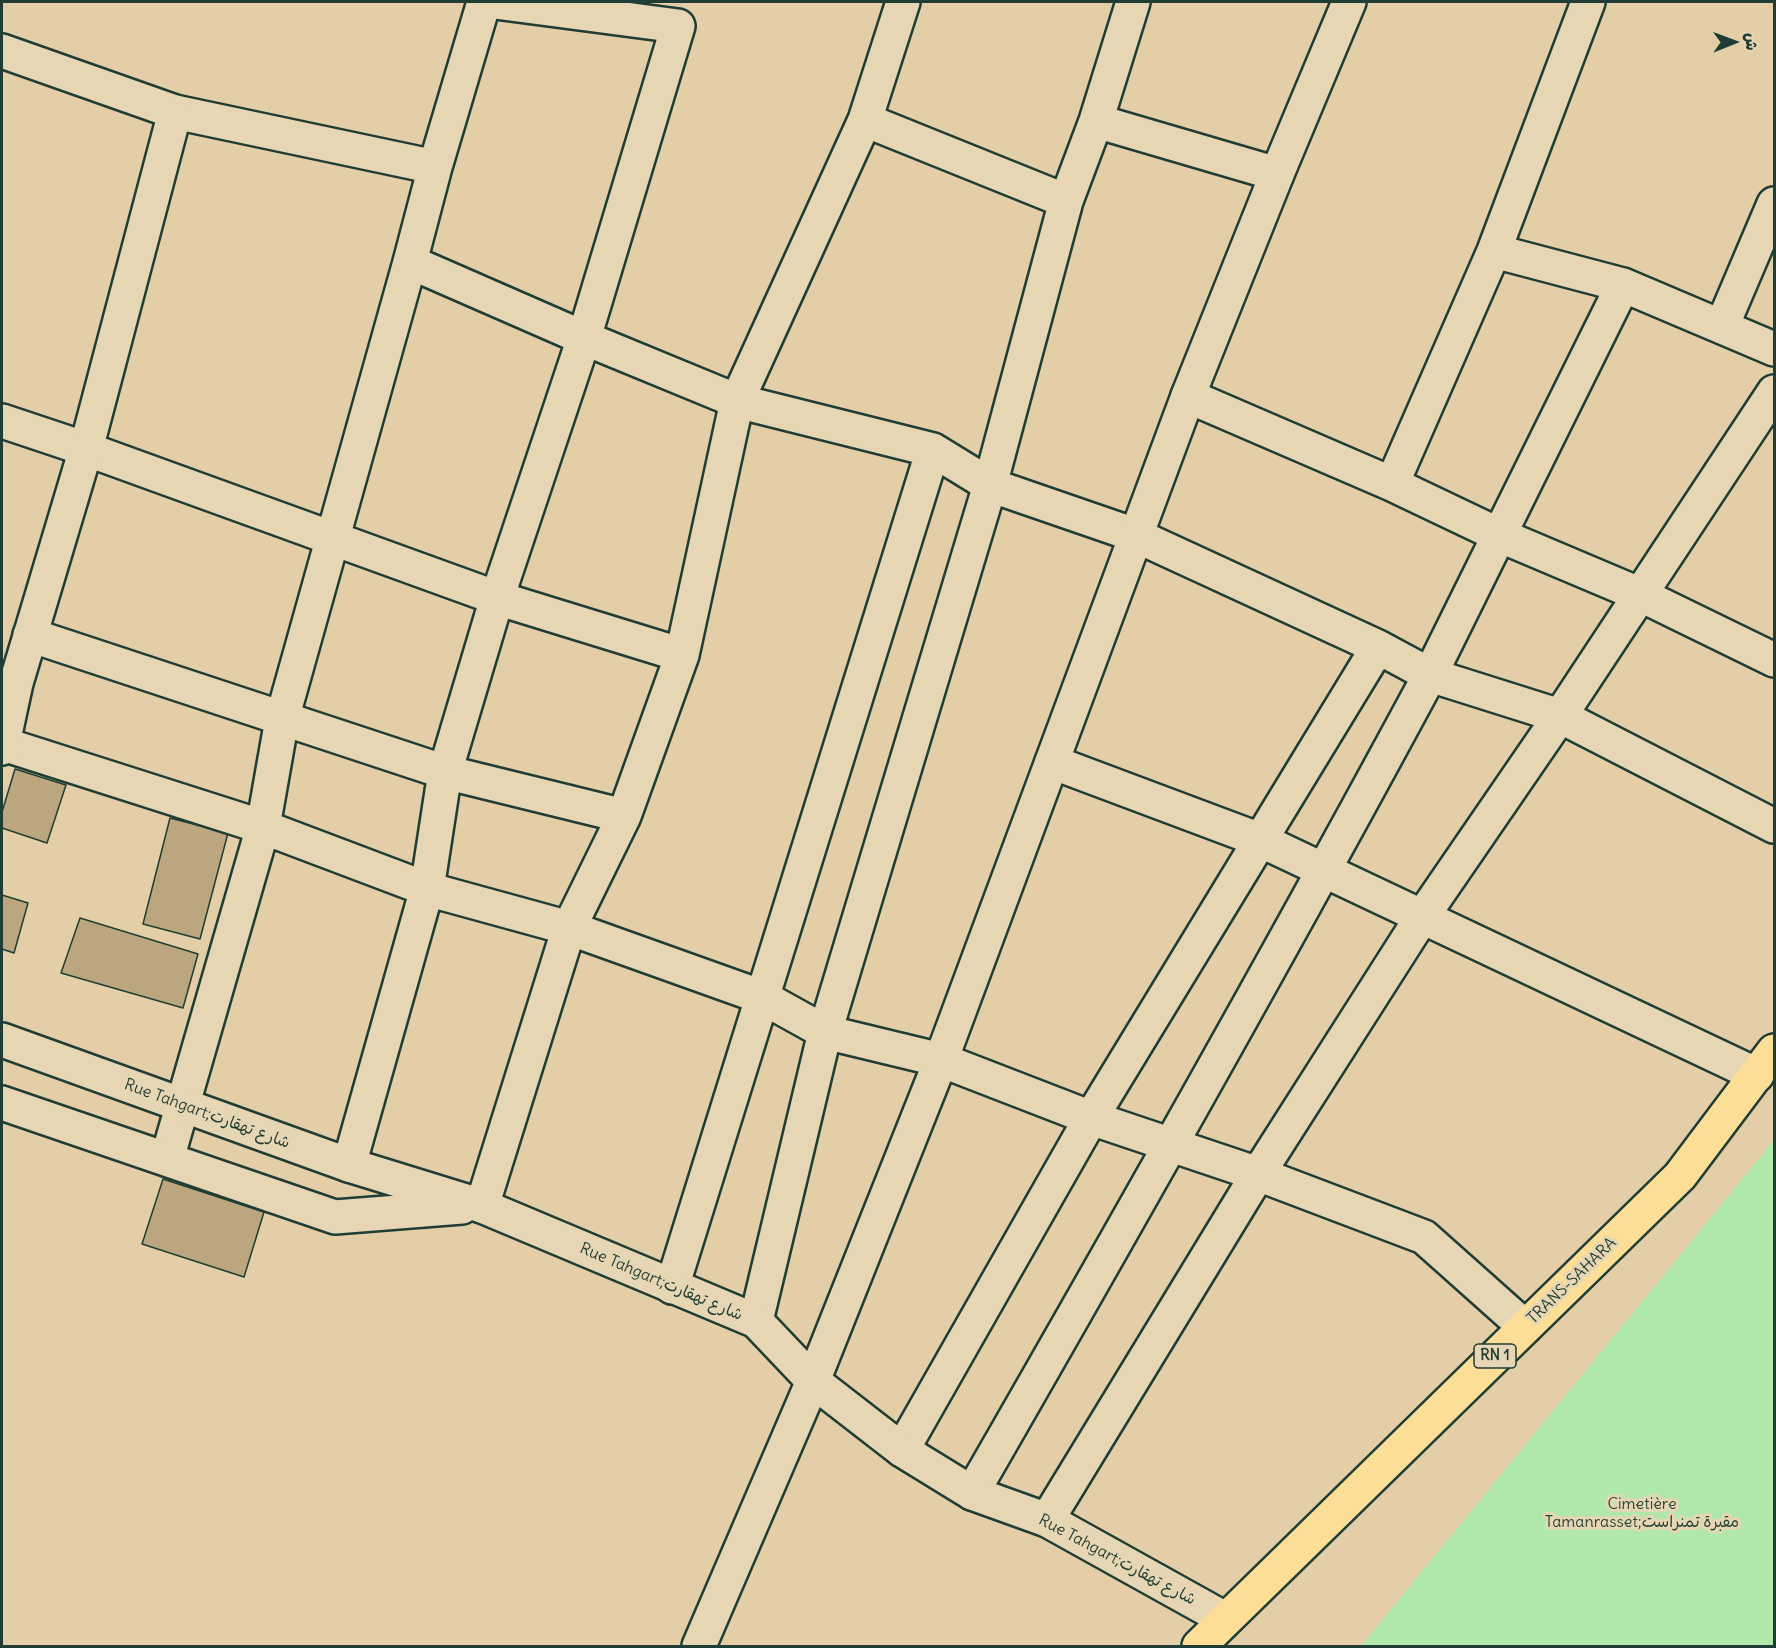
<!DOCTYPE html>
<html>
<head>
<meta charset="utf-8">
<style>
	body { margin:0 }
	#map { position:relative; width:1776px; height:1648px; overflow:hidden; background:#e4cea8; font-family:Delius,"Playpen Sans Arabic",sans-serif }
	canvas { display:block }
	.frame { position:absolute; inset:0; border:3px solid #1f3d34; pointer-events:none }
	.north { position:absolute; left:1704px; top:12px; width:60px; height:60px; -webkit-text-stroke:4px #e7d6b3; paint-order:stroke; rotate:89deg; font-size:16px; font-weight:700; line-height:24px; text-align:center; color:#1f3d34 }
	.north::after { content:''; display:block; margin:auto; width:21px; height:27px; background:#1f3d34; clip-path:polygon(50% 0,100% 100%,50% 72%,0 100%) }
</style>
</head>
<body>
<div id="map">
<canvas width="1776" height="1648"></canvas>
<div class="frame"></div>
<div class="north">ش</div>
</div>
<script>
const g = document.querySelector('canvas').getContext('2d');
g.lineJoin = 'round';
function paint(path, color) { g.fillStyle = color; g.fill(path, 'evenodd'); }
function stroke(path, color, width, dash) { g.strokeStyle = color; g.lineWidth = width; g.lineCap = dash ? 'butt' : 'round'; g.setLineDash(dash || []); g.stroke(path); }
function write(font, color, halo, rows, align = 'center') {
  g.font = font + ' Delius,"Playpen Sans Arabic",sans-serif'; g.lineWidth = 6; g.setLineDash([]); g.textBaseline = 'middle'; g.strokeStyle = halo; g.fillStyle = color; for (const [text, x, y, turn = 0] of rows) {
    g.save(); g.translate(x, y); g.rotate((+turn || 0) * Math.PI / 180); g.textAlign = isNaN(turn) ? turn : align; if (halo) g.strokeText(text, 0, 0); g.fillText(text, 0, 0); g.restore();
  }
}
paint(new Path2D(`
	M1774 1140V1646H1361Z`), '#b0e8ac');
const building = new Path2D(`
	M15 769 66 785 47 843 2 828V812Z
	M170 818 228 833 200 939 143 924Z
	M2 895 28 903 14 953 2 949Z
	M80 918 198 954 183 1008 61 973Z
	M163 1179 264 1212 244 1277 142 1244Z`);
paint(building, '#bba67f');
stroke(building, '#1f3d34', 1.5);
const minor = new Path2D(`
	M2 51 175 112 435 167
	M865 120 1066 201
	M1096 121 1277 174
	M1494 251 1623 285 1774 349
	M410 262 584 338 737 401 933 450 990 485 1135 535 1378 647 1091 1118 902 1450
	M1623 285 1430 675 1560 716 1774 826
	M1722 326 1774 204
	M1188 396 1392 484 1494 251 1588 2
	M2 421 86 449 497 598 682 655
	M1392 484 1499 535 1641 595 1774 660
	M30 635 445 772 624 816
	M3 744 263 827 427 889 569 928 762 997 825 1032 941 1060 1091 1118 1258 1174 1424 1237 1525 1327
	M1052 762 1260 840 1757 1075
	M167 1159 263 827 282 719 410 262 435 167 484 2
	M349 1165 427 889 445 772 497 598 584 338 678 26 495 2
	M482 1206 569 928 624 816 682 655 737 401 865 120 903 2
	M672 1287 933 450
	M756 1321 825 1032 990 485 1066 201 1096 121 1133 2
	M972 1493C1128 1222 1282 950 1430 675L1378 647
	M1047 1520 1258 1174 1422 917 1560 716 1774 392`);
const tertiary = new Path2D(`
	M2 748 16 683 86 449 175 112
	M2 1040 349 1165 482 1206 756 1321 813 1381 902 1450 972 1493 1047 1520 1225 1619
	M2 1103 335 1217 462 1207
	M699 1646 813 1381 941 1060 1188 396 1277 174 1349 2`);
const primary = new Path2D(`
	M1199 1646 1680 1176 1774 1051`);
stroke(minor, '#1f3d34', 38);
stroke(tertiary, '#1f3d34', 38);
stroke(primary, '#1f3d34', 38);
stroke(minor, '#e7d6b3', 33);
stroke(tertiary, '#e7d6b3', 33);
stroke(primary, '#fdde96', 33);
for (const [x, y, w] of [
	[1495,1356,42]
]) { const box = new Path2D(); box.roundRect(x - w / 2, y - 12, w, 24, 4.5); g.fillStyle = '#e7d6b3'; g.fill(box); stroke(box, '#1f3d34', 1.5); }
write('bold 15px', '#1f3d34', null, [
	["RN 1",1495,1356]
]);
write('16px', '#1f3d34', '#e7d6b3', [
	["Rue Tahgart;شارع تهقارت",207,1114,20],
	["TRANS-SAHARA",1572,1281,-44],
	["Rue Tahgart;شارع تهقارت",661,1282,23],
	["Rue Tahgart;شارع تهقارت",1117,1560,28]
]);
write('16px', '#26463a', '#e7d6b3', [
	["Cimetière",1642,1504],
	["Tamanrasset;مقبرة تمنراست",1642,1522]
]);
</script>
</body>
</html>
